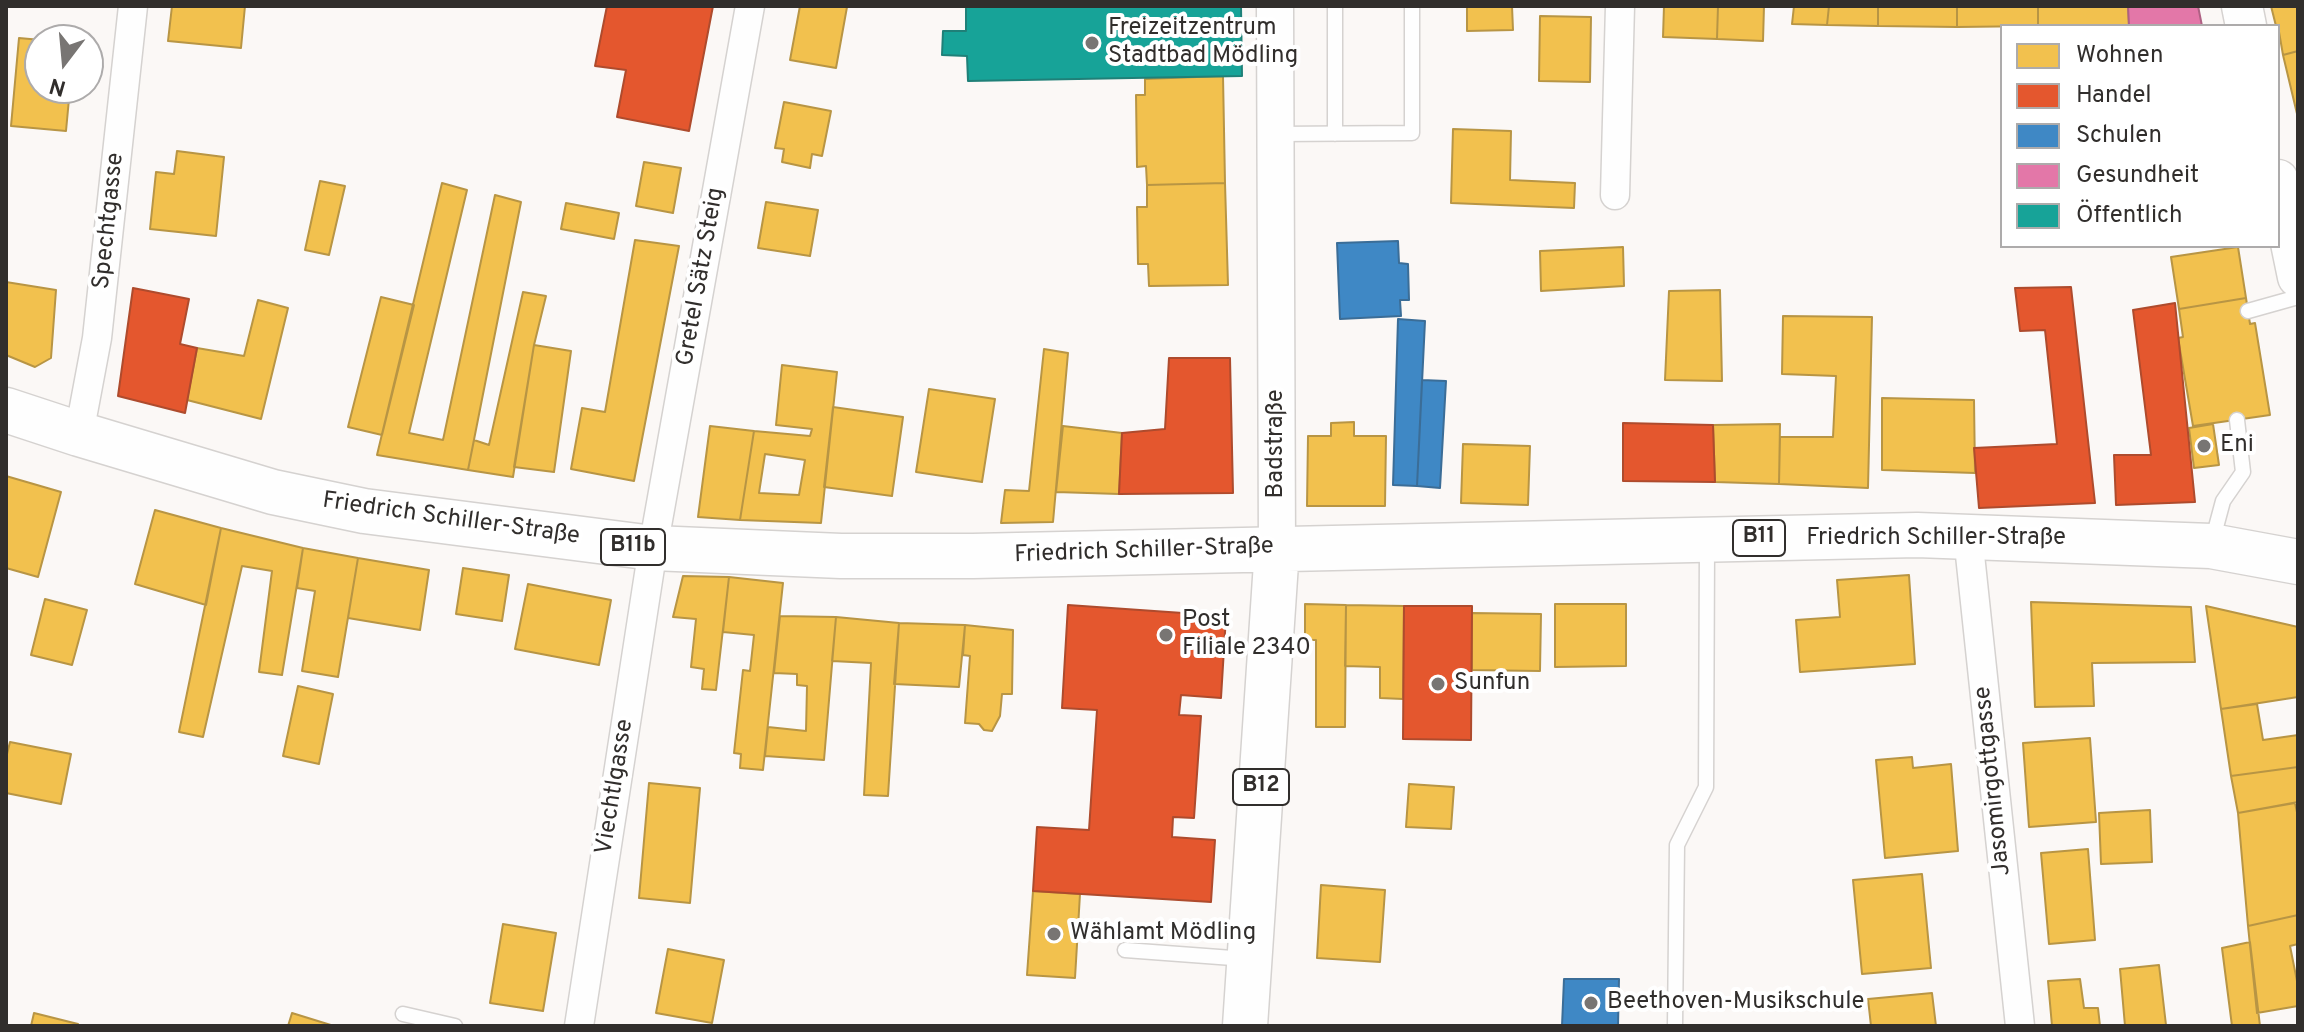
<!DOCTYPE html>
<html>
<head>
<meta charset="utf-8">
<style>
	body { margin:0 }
	#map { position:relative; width:2304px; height:1032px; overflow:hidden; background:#fbf8f6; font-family:Overpass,sans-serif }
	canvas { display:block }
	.frame { position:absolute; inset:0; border:8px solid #312e2c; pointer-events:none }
	.legend { position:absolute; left:2000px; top:24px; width:280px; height:224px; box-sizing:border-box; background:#fff; border:2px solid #adabab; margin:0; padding:10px 14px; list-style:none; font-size:24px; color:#312e2c }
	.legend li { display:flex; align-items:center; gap:16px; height:40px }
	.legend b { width:40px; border:2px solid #adabab }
	.north { position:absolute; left:24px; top:24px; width:80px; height:80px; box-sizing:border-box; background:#fff; border:2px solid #adabab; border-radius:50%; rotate:196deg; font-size:22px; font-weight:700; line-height:32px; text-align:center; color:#312e2c }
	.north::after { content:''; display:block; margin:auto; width:28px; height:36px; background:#787573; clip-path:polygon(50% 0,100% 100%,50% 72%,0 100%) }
</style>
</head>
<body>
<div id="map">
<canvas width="2304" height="1032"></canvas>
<div class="frame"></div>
<ul class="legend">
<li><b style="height:22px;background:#f2c14e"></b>Wohnen</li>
<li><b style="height:22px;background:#e4572e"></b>Handel</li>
<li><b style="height:22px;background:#3f88c5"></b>Schulen</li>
<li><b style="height:22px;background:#e377a8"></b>Gesundheit</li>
<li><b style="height:22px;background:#17a398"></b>Öffentlich</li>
</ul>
<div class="north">N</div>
</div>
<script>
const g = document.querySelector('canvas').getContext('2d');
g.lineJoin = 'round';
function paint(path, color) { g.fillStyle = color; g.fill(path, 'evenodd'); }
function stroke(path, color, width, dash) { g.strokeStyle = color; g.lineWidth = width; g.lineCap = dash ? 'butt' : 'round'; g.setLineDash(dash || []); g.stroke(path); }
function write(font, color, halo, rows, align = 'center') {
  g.font = font + ' Overpass,sans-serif'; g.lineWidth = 8; g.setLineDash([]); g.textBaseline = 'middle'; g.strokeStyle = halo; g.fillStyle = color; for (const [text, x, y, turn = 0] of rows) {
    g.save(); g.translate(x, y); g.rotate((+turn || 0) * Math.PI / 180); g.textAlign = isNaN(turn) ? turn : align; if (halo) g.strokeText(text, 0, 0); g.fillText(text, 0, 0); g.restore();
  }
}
const homes = new Path2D(`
	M172 6H245L241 48 168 41Z
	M800 6 847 7 836 68 790 60Z
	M1467 6H1512L1513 30 1467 31Z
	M1664 6H1718L1717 39 1663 37Z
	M1718 6H1764L1763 41 1717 39Z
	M1794 6H1829L1827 25 1792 24Z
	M1829 6H1878V26L1827 25Z
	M1878 6H1957V27L1878 26Z
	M1957 6H2038V26L1957 27Z
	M2038 6H2128L2129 26H2038Z
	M2271 6H2298V51L2283 55 2278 26H2276Z
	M1540 16 1591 17 1590 82 1539 81Z
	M19 38 41 40 40 88H70L66 131 11 126Z
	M2298 51V118L2283 55Z
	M1223 76 1225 183 1147 185 1146 166 1137 167 1136 95H1145V79Z
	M784 102 831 111 822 156 812 154 810 168 782 162 784 149 775 148Z
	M1453 129 1511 131 1510 180 1575 183 1574 208 1451 203Z
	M177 151 224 157 216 236 150 229 156 172 174 174Z
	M644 162 681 168 673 213 636 206Z
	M320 181 345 186 329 255 305 250Z
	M442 183 467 190 409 433 443 440 495 195 521 202 468 470 377 455Z
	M1225 183 1228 285 1149 286 1148 264H1138L1137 207H1147V185Z
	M766 202 818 210 810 256 758 248Z
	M566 203 619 213 614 239 561 229Z
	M635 240 679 246 634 481 571 469 582 408 605 412Z
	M1623 247 1624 286 1541 291 1540 251Z
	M2238 247 2246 298 2179 309 2171 257Z
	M6 282 56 290 51 358 35 367 6 355Z
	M1720 290 1722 381 1665 380 1669 291Z
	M523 292 546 296 534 345 513 477 468 470 474 440 489 445Z
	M381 297 414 305 382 435 348 427Z
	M2246 298 2250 324 2255 323 2270 415 2193 426 2178 338 2183 337 2179 309Z
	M258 300 288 308 261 419 187 400 197 348 244 356Z
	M1783 316 1872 317 1868 488 1779 484 1780 437H1833L1836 376 1782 374Z
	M534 345 571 351 554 472 514 467Z
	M1044 349 1068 353 1053 522 1001 523 1005 490 1029 491Z
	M782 365 837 372 821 523 740 520 754 431 810 436 812 429 776 425ZM765 454 805 460 799 495 759 493Z
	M929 389 995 399 982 482 916 472Z
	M1882 398 1974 400 1975 473 1882 470Z
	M833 407 903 417 892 496 824 487Z
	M1354 422V436H1386L1385 506H1307L1308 436H1331V423Z
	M1780 424 1779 484 1715 482 1713 425Z
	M2213 424 2219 465 2194 468 2189 428Z
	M710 426 754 431 740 520 698 517Z
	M1063 426 1122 433 1119 494 1056 492Z
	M1463 444 1530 446 1528 505 1461 503Z
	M6 476 61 492 38 577 6 568Z
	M155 510 221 528 206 605 135 584Z
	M221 528 303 548 282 675 259 672 272 571 242 566 203 737 179 732Z
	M303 548 358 558 338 677 302 671 315 591 297 588Z
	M358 558 429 570 420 630 348 618Z
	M463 568 509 575 502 621 456 614Z
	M1909 575 1915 664 1800 672 1796 620 1840 617 1837 580Z
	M683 576 729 577 716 690 702 689 704 669 691 667 696 619 673 617Z
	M729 577 783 583 763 770 740 768 741 754 734 753 743 670 750 671 754 635 723 632Z
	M528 584 611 600 599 665 515 649Z
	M45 599 87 610 72 665 31 655Z
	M2031 602 2191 607 2195 662 2092 663 2094 706 2035 707Z
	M1305 604 1346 605 1345 727H1316V640H1305Z
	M1555 604H1626V666L1555 667Z
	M1346 605 1404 606 1403 699 1380 698V667L1345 666Z
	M2206 606 2298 627V697L2221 709Z
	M1472 613 1541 614 1540 671 1472 670Z
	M780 616 836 617 824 760 765 756 768 727 806 731 807 686 797 685V674L774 673Z
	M836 617 899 623 888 796 864 795 871 663 832 661Z
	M899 623 965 625 959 687 894 684Z
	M965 625 1013 630 1012 694H1002L1000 716 992 731 984 730 979 724 965 723 970 656 963 655Z
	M298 686 333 694 319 764 283 756Z
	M2257 704 2263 740 2298 735V767L2231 776 2221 709Z
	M2090 738 2096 822 2029 827 2023 743Z
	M10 742 71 754 61 804 6 793V758Z
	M1912 757 1913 768 1951 764 1958 851 1885 858 1876 760Z
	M2298 767V802L2238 813 2231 776Z
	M649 783 700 788 690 903 639 898Z
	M1409 784 1454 787 1451 829 1406 827Z
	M2295 803 2298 817V915L2248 926 2238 813Z
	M2150 810 2152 862 2101 864 2099 813Z
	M2088 849 2095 940 2049 944 2041 853Z
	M1922 874 1931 968 1862 974 1853 880Z
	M1321 885 1385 890 1380 962 1317 958Z
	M1033 891 1080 894 1075 978 1027 975Z
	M2298 915V944L2290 946 2298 986V1006L2257 1013 2248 926Z
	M503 924 556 933 543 1011 490 1003Z
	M2250 942 2260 1026H2232L2222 948Z
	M668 949 724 960 712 1023 656 1013Z
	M2159 965 2166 1025 2125 1026 2120 969Z
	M2080 979 2084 1008H2098L2100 1026H2052L2048 981Z
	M1932 993 1936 1026H1871L1868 999Z
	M34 1013 78 1024V1026H31Z
	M292 1013 334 1026H288Z`);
paint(homes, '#f2c14e');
stroke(homes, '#b89544', 2);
const shops = new Path2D(`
	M607 6H713L689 131 617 117 626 70 595 66Z
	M2071 287 2095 503 1979 508 1974 448 2057 444 2045 330 2020 331 2015 288Z
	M133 288 189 299 180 344 197 348 185 413 118 396Z
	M2175 303 2195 502 2116 505 2114 455H2151L2133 310Z
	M1169 358H1230L1233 493 1119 494 1122 433 1165 429Z
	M1623 423 1713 425 1715 482 1623 481Z
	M1068 605 1226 616 1221 698 1181 695 1179 715 1201 716 1194 818 1173 817 1172 837 1215 840 1211 902 1033 891 1037 827 1089 830 1097 710 1062 708Z
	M1404 606H1472L1471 740 1403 739Z`);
paint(shops, '#e4572e');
stroke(shops, '#ae4b2d', 2);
const schools = new Path2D(`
	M1398 241 1399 263 1408 264 1409 300H1400L1401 316 1340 319 1337 243Z
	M1398 319 1425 321 1417 486 1393 485Z
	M1422 380 1446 381 1440 488 1417 486Z
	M1564 979H1619L1618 1026H1562Z`);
paint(schools, '#3f88c5');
stroke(schools, '#3b6d97', 2);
const health = new Path2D(`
	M2128 6H2198L2202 26H2129Z`);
paint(health, '#e377a8');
stroke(health, '#ae6183', 2);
const public = new Path2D(`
	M966 6H1241L1242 76 968 81 967 56 942 55 943 31H966Z`);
paint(public, '#17a398');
stroke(public, '#1f8078', 2);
const service = new Path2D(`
	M1335 6V134
	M1277 134 1412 133V6
	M2248 311 2298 297
	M2212 542 2223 501 2243 472 2237 420
	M1125 950 1246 959
	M403 1014 455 1026
	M1675 1026 1677 845 1706 787 1707 545`);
const minor = new Path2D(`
	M1615 195 1620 6
	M79 434 97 338 133 6
	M1968 536 2020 1026
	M579 1026 653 548 750 6`);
const tertiary = new Path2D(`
	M1275 6 1277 548`);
const secondary = new Path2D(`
	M2242 6 2246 26
	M2278 180 2298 277`);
const primary = new Path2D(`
	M6 410 79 434 273 492 364 511 653 548 841 556H973L1917 535 2211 546 2298 562
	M1245 1026 1277 548`);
stroke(service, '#d5d2d0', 17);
stroke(minor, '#d5d2d0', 31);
stroke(tertiary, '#d5d2d0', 39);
stroke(secondary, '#d5d2d0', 43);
stroke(primary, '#d5d2d0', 47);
stroke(service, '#fefefe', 14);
stroke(minor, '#fefefe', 28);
stroke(tertiary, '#fefefe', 36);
stroke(secondary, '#fefefe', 40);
stroke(primary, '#fefefe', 44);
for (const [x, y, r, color] of [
	[1092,43,8,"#787573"],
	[2204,446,8,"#787573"],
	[1166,635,8,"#787573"],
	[1438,684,8,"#787573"],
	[1054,934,8,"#787573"],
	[1591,1003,8,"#787573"]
]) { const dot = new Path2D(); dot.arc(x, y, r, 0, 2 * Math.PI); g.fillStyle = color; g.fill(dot); stroke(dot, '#fff', 3); }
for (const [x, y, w] of [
	[1759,538,52],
	[633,547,64],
	[1261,787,56]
]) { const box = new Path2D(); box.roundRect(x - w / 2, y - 18, w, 36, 6); g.fillStyle = '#fff'; g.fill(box); stroke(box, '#312e2c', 2); }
write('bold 22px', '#312e2c', null, [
	["B11",1759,538],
	["B11b",633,547],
	["B12",1261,787]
]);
write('24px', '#312e2c', '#fff', [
	["Freizeitzentrum",1108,29],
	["Stadtbad Mödling",1108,57],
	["Eni",2220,446],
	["Post",1182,621],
	["Filiale 2340",1182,649],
	["Sunfun",1454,684],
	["Wählamt Mödling",1070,934],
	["Beethoven-Musikschule",1607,1003]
], 'left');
write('24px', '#312e2c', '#fff', [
	["Spechtgasse",110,221,-84],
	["Gretel Sätz Steig",702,277,-80],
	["Badstraße",1277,444,-90],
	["Friedrich Schiller-Straße",451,520,8],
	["Friedrich Schiller-Straße",1936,539],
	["Friedrich Schiller-Straße",1144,552,-2],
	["Jasomirgottgasse",1994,781,-96],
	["Viechtlgasse",616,787,-81]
]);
</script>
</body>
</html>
